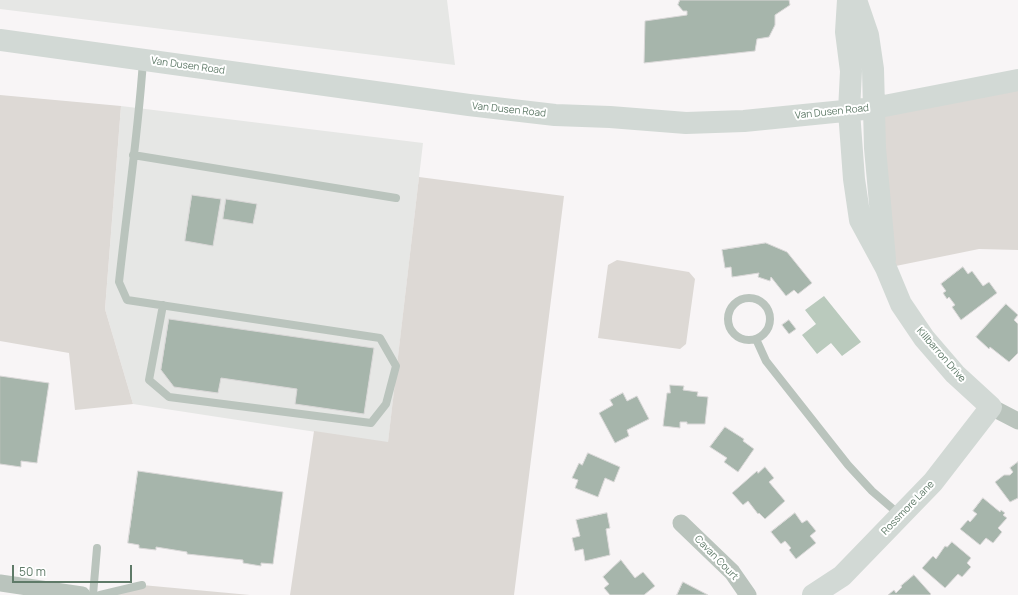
<!DOCTYPE html>
<html>
<head>
<meta charset="utf-8">
<style>
	body { margin:0 }
	#map { position:relative; width:1018px; height:595px; overflow:hidden; background:#f8f5f6; font-family:Manrope,sans-serif }
	canvas { display:block }
	.scale { position:absolute; left:12px; top:565px; width:120px; height:18px; box-sizing:border-box; border:2px solid #5f7a68; border-top:0; padding-left:5px; font-size:12px; line-height:14px; white-space:nowrap; color:#5f7a68; -webkit-text-stroke:3px #fff; paint-order:stroke }
</style>
</head>
<body>
<div id="map">
<canvas width="1018" height="595"></canvas>
<div class="scale">50 m</div>
</div>
<script>
const g = document.querySelector('canvas').getContext('2d');
g.lineJoin = 'round';
function paint(path, color) { g.fillStyle = color; g.fill(path, 'evenodd'); }
function stroke(path, color, width, dash) { g.strokeStyle = color; g.lineWidth = width; g.lineCap = dash ? 'butt' : 'round'; g.setLineDash(dash || []); g.stroke(path); }
function write(font, color, halo, rows, align = 'center') {
  g.font = font + ' Manrope,sans-serif'; g.lineWidth = 4; g.setLineDash([]); g.textBaseline = 'middle'; g.strokeStyle = halo; g.fillStyle = color; for (const [text, x, y, turn = 0] of rows) {
    g.save(); g.translate(x, y); g.rotate((+turn || 0) * Math.PI / 180); g.textAlign = isNaN(turn) ? turn : align; if (halo) g.strokeText(text, 0, 0); g.fillText(text, 0, 0); g.restore();
  }
}
paint(new Path2D(`
	M0 0H447L455 65 0 9Z
	M121 106 423 143 388 443 133 404 105 309Z`), '#e6e7e5');
paint(new Path2D(`
	M1018 80V250L979 249 886 268 874 108Z
	M0 95 121 106 105 309 133 404 75 410 69 353 0 341Z
	M419 177 564 196 514 595H290L314 431 388 442Z
	M617 260 689 272 695 279 686 344 680 349 598 338 608 265Z
	M142 585 250 595H100Z`), '#ddd9d5');
paint(new Path2D(`
	M824 296 861 342 842 356 831 343 817 354 802 335 816 324 805 310Z`), '#bacabd');
const building = new Path2D(`
	M680 0H789L790 5 775 15V25L769 37 757 39 755 51 644 63 645 21 687 15V11H683L678 5Z
	M192 195 221 199 213 246 185 241Z
	M226 199 257 204 253 224 223 219Z
	M766 243 787 252 812 283 798 294 794 290 786 296 771 277 770 281 758 277 759 273 732 277 731 267 725 268 722 250Z
	M963 267 968 274 972 271 983 286 989 282 997 293 961 320 952 307 955 305 949 297 947 299 943 293 946 291 941 284Z
	M1006 304 1018 315 1014 320 1018 324V353L1009 362 990 347 989 349 976 337Z
	M169 319 374 348 364 414 295 404 297 389 221 378 218 393 174 387 161 370Z
	M789 320 796 329 789 334 782 325Z
	M0 376 49 383 37 463 21 461V467L0 464Z
	M670 385 684 386 683 390 698 392 697 396 708 397 705 424H687V422H680V428L663 426 667 393H670Z
	M623 393 627 401 637 396 649 419 627 430 629 436 615 443 599 413 613 405 610 400Z
	M725 427 744 439 743 441 754 449 738 472 724 462 727 458 710 447Z
	M588 453 620 467 614 482 605 478 598 497 575 488 578 480 572 478 579 463 582 465Z
	M1018 462V498L1010 502 995 482 1004 475H1010L1013 472 1010 468Z
	M765 467 774 478 769 482 785 501 765 519 759 513 758 514 748 501 743 505 732 493 757 471 758 473Z
	M138 471 283 492 273 564 261 563V566L243 563V560L187 554V552L156 547V550L139 548V545L128 543Z
	M983 498 1000 512 1001 510 1005 513 1003 515 1007 518 998 528 1002 532 993 543 986 538 980 545 960 529 968 520 970 522 977 514 973 511Z
	M607 513 610 528 606 529 610 555 585 561 583 549 575 551 572 538 580 536 576 520Z
	M795 513 802 523 807 520 816 531 810 536 816 543 796 559 789 550 791 548 785 541 781 544 771 532Z
	M952 542 971 558 967 563 971 567 962 577 958 574 945 588 922 568 933 556 936 559 945 546 947 547Z
	M621 560 635 578 643 572 655 586 644 595H610L604 588 609 584 603 577Z
	M914 575 931 594 930 595H888L894 590 896 593 902 587 901 586Z
	M683 582 708 595H677Z`);
paint(building, '#a6b5ab');
stroke(building, '#dad8d8', 1);
stroke(new Path2D(`
	M143 61C138 135 127 208 119 282L127 300 380 338 396 366 386 404 371 423 169 397 149 380 163 305
	M133 155 396 198
	M728 319a21 21 0 1 1 42 0a21 21 0 1 1-42 0Z
	M756 339 766 361 848 465 872 491 900 515
	M93 595 97 548
	M100 595 142 585`), '#bac4bd', 8);
stroke(new Path2D(`
	M991 407 1018 421
	M681 523 732 572 748 595
	M0 583 82 595`), '#bac4bd', 17);
stroke(new Path2D(`
	M856 0 868 35 873 69 875 148 885 259
	M0 40 469 105 555 115 610 117 686 123 744 121 874 108 1018 80
	M813 595 842 576 933 482 991 407 955 374 924 338 901 304 886 268 860 220 854 179 849 111 851 71 846 32 848 0`), '#d2d9d5', 22);
write('10px', '#5f7a68', '#fff', [
	["Van Dusen Road",188,66,8],
	["Van Dusen Road",509,110,6],
	["Van Dusen Road",832,112,-6],
	["Killbarron Drive",941,355,49],
	["Rossmore Lane",908,508,-46],
	["Cavan Court",716,558,46]
]);
</script>
</body>
</html>
